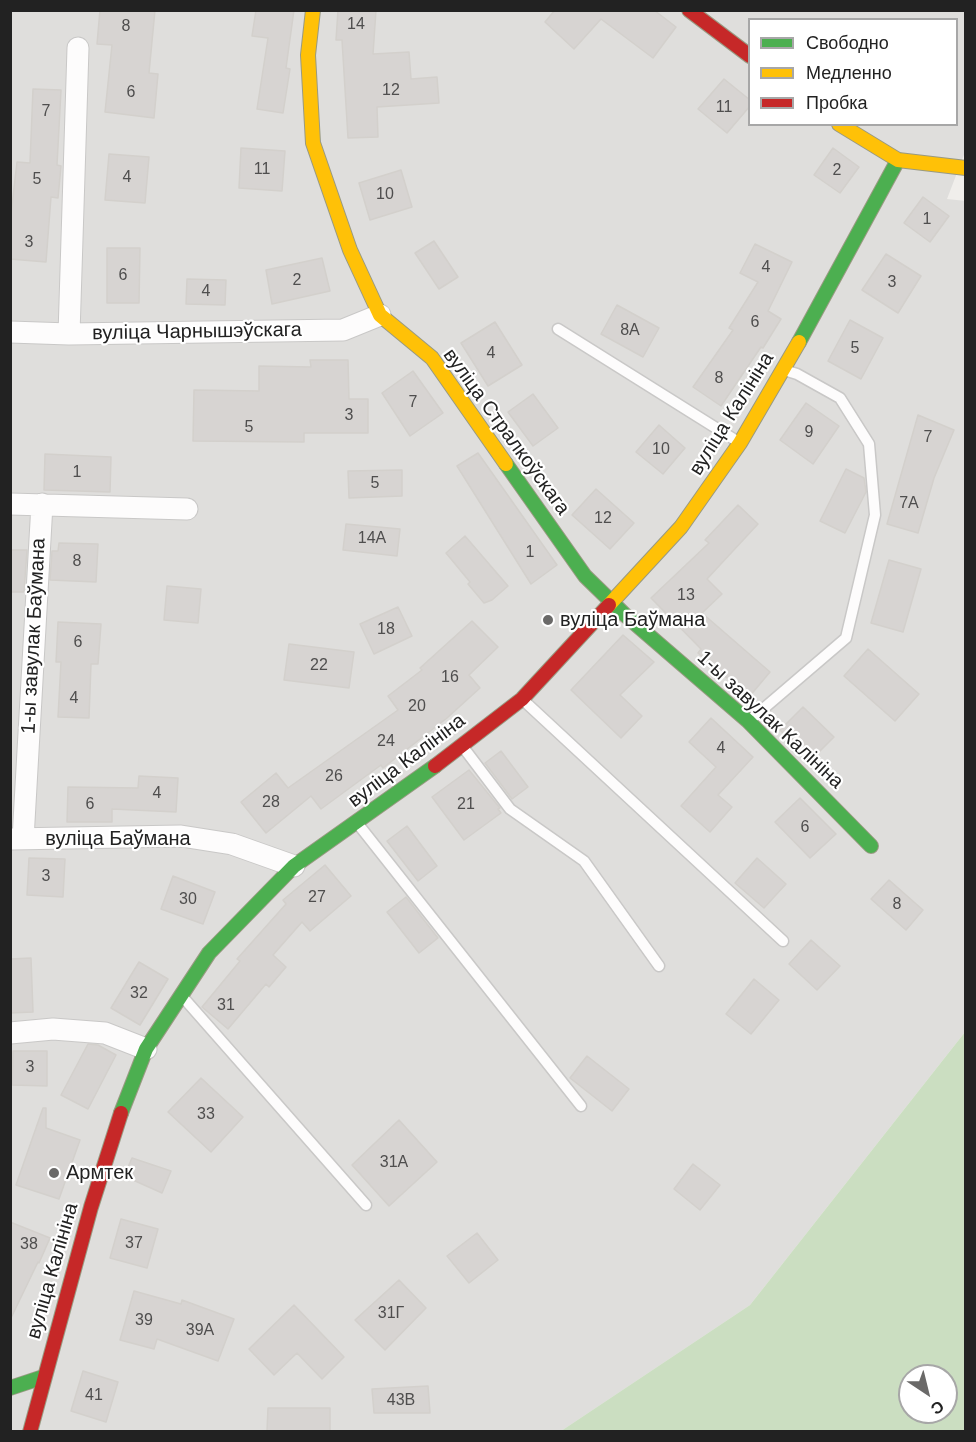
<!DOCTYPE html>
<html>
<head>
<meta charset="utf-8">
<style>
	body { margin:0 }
	#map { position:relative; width:976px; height:1442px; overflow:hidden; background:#f0eeeb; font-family:Helvetica,sans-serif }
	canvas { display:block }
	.frame { position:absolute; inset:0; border:12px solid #222; pointer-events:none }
	.legend { position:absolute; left:748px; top:18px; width:210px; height:108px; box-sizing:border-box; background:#fff; border:2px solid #a7a7a7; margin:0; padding:8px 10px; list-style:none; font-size:18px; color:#222 }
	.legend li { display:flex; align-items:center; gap:12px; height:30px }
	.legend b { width:30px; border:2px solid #a7a7a7 }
	.north { position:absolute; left:898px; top:1364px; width:60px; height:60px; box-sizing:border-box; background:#fff; border:2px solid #a7a7a7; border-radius:50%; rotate:145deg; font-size:16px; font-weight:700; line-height:24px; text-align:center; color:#222 }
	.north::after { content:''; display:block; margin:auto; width:21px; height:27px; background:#6a6968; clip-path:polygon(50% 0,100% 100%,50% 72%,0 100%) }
</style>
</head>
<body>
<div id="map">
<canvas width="976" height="1442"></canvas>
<div class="frame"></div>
<ul class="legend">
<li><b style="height:8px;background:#4caf50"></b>Свободно</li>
<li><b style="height:8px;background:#ffc107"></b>Медленно</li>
<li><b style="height:8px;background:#c62828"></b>Пробка</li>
</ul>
<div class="north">С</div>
</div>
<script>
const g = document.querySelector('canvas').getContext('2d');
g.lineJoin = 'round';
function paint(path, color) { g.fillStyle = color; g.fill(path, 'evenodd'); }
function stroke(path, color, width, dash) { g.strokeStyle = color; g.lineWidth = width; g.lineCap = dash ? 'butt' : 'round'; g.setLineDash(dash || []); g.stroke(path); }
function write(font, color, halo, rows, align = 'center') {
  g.font = font + ' Helvetica,sans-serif'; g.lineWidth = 4.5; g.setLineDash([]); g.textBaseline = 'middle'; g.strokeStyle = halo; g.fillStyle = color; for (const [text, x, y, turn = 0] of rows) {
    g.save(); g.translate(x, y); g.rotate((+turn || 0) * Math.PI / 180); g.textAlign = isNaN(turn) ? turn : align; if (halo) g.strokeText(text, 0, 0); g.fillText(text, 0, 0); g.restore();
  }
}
paint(new Path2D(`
	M10 11H965V152L947 199 966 201 965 1032 750 1305 561 1431H11ZM750 20H956V124H750Z`), '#dfdedc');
paint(new Path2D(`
	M965 1032V1431H561L750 1305ZM910 1376H946V1412H910Z`), '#cbdec1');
const building = new Path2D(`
	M100 10H155L149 73 158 74 154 118 105 112 112 45 97 44Z
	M256 10H294L286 68 290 69 283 113 257 109 268 38 252 36Z
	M338 10H376L373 54 409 52 411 79 437 77 439 103 377 107 378 137 348 138 342 40H336Z
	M555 10H654L676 27 653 58 601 19 574 49 545 22Z
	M724 79 750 100V106L727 133 698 109Z
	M33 89 61 90 57 165 61 166 58 198 51 197 46 262 10 259V223L17 162 30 163Z
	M241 148 285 151 282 191 239 188Z
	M833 148 859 167 840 193 814 175Z
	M109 154 149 157 145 203 105 200Z
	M401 170 412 207 370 220 359 183Z
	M923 197 949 216 930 242 904 223Z
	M434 241 458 277 439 289 415 253Z
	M755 244 792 262 768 311 781 319 763 348 761 347 721 406 693 387 733 330 729 328 758 282 740 273Z
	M107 248H140L139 303H107Z
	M886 254 921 276 898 313 862 290Z
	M322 258 330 291 272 304 266 270Z
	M187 279 226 280 225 305 186 304Z
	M617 305 659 328 643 357 601 334Z
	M850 320 883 338 861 379 828 361Z
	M495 322 522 365 488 386 461 343Z
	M310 360H348L349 399H368V433H304V442L193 441 194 390 259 391V366L311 367Z
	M413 371 443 413 410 436 382 393Z
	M533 394 558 428 533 446 508 412Z
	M806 403 839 426 813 464 780 440Z
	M918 415 954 430 934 478 918 533 887 524Z
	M659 425 685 448 663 474 636 452Z
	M478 453 557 565 531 584 457 466Z
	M45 454 111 457 110 492 44 490Z
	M846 469 864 478 866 492 845 533 820 521Z
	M402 470V496L349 498 348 471Z
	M596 489 634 523 610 549 572 515Z
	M738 505 758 524 707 579 722 594 702 613 770 672 749 697 698 653 701 649 651 598 709 543 705 540Z
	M346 524 400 529 397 556 343 550Z
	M465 536 508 586 492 600 484 603 468 584 470 582 446 553Z
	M59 543 98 544 96 582 50 580 52 551H58Z
	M10 550H27L24 592H10Z
	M889 560 921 569 903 632 871 623Z
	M167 586 201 589 198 623 164 620Z
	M398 607 412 636 374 654 360 624Z
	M472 621 498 647 469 675 480 688 447 718 383 768 381 765 321 809 311 796 266 833 241 802 276 773 288 788 398 710 388 696 422 670 420 668Z
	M58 622 101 624 98 664H91L89 718 58 717 61 662H56Z
	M623 635 654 662 620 695 642 716 621 738 571 690Z
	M289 644 354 652 349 688 284 680Z
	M868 649 919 694 895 721 844 676Z
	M803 707 834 737 810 761 780 730Z
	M711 718 753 757 718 795 732 807 710 832 681 806 716 767 689 742Z
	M501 751 528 787 512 799 485 763Z
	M469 770 500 808 498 809 501 813 464 840 432 797Z
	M139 776 178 778 176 812 112 809V822H67L68 787 138 788Z
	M800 798 836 834 810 858 775 822Z
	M407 826 437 866 418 881 387 841Z
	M29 858 65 859 63 897 27 895Z
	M757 858 786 884 764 908 735 883Z
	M325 865 351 896 310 931 302 922 273 955 286 967 269 987 266 984 228 1029 202 1007 240 961 237 959 286 904 283 900Z
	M173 876 215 892 203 924 161 909Z
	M889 880 923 910 906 930 871 899Z
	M406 897 438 938 419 953 387 912Z
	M811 940 840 966 817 990 789 964Z
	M31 958 33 1012 10 1013V959Z
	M139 962 168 979 140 1025 111 1008Z
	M754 979 779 1000 751 1034 726 1014Z
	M88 1044 98 1045 116 1055 88 1109 61 1095Z
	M13 1051H47V1086L12 1085Z
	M587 1056 629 1089 612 1111 570 1078Z
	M201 1078 243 1117 211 1152 168 1112Z
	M43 1108H46V1128L80 1140 59 1199 16 1185Z
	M399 1120 437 1162 389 1206 352 1165Z
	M132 1158 171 1171 162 1193 124 1176Z
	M693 1164 720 1185 700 1210 674 1189Z
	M121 1219 158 1229 147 1268 110 1258Z
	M10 1222 50 1238 39 1263 38 1262 10 1320Z
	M477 1233 498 1260 469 1283 447 1256Z
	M399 1280 426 1308 385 1350 355 1320Z
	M134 1291 181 1304 182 1300 234 1319 218 1361 157 1339 154 1349 120 1340Z
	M294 1305 344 1357 322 1379 297 1353 274 1375 249 1349Z
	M83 1371 118 1382 106 1422 71 1411Z
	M428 1386 430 1413H374L372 1389Z
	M268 1408H330V1431H267Z`);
paint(building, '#d7d4d2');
stroke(building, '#d3d0cc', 1.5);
const lane = new Path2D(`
	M558 329 740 443
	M522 699 783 941
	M749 721 846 638 875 515 869 444 840 398 797 374 784 370
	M463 747 510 809 584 861 659 966
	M358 824 581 1106
	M181 995 366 1205`);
const street = new Path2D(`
	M10 332 69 334 343 330 380 315
	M69 334 78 48
	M10 504 187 509
	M11 839 181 836 232 844 294 866
	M23 839 42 504
	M10 1033 53 1029 105 1033 146 1049`);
const fast = new Path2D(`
	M799 342 898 160
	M506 464 585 576 624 614 748 721 871 846
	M121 1113 146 1049 209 953 294 866 435 766
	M10 1388 43 1377`);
const slow = new Path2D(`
	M313 10 308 55 313 143 350 250 380 315 432 358 506 464
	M839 124 898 160 966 168
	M609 605 681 527 740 443 799 342`);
const jam = new Path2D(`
	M689 10 750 56
	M435 766 522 699 609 605
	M30 1432 91 1207 121 1113`);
stroke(lane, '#c9c8c7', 13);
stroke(street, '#c9c8c7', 23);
stroke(fast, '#999a82', 16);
stroke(slow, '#999a82', 16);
stroke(jam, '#999a82', 16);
stroke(lane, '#fdfcfc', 10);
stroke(street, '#fdfcfc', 21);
stroke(fast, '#4caf50', 14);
stroke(slow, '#ffc107', 14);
stroke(jam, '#c62828', 14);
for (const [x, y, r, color] of [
	[548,620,6,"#6a6968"],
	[54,1173,6,"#6a6968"]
]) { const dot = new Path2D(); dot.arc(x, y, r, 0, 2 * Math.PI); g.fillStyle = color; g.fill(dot); stroke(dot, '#fff', 2); }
write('16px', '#4f4e4e', null, [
	["14",356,25],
	["8",126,27],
	["12",391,91],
	["6",131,93],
	["11",724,108],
	["7",46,112],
	["11",262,170],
	["2",837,171],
	["4",127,178],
	["5",37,180],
	["10",385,195],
	["1",927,220],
	["3",29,243],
	["4",766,268],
	["6",123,276],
	["2",297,281],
	["3",892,283],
	["4",206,292],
	["6",755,323],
	["8А",630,331],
	["5",855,349],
	["4",491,354],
	["8",719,379],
	["7",413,403],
	["3",349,416],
	["5",249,428],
	["9",809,433],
	["7",928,438],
	["10",661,450],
	["1",77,473],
	["5",375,484],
	["7А",909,504],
	["12",603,519],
	["14А",372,539],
	["1",530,553],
	["8",77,562],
	["13",686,596],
	["18",386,630],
	["6",78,643],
	["22",319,666],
	["16",450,678],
	["4",74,699],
	["20",417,707],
	["24",386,742],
	["4",721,749],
	["26",334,777],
	["4",157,794],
	["28",271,803],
	["6",90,805],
	["21",466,805],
	["6",805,828],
	["3",46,877],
	["27",317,898],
	["30",188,900],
	["8",897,905],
	["32",139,994],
	["31",226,1006],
	["3",30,1068],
	["33",206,1115],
	["31А",394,1163],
	["37",134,1244],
	["38",29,1245],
	["31Г",391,1314],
	["39",144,1321],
	["39А",200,1331],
	["41",94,1396],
	["43В",401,1401]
]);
write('20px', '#222', '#fff', [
	["вуліца Чарнышэўскага",197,332,-1],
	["вуліца Калініна",732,414,-58],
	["вуліца Стралкоўскага",506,432,54],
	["1-ы завулак Баўмана",34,636,-87],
	["1-ы завулак Калініна",770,720,43],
	["вуліца Калініна",407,761,-37],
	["вуліца Баўмана",118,839],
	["вуліца Калініна",53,1271,-74]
]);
write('20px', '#222', '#fff', [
	["вуліца Баўмана",560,620],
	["Армтек",66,1173]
], 'left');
</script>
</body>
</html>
